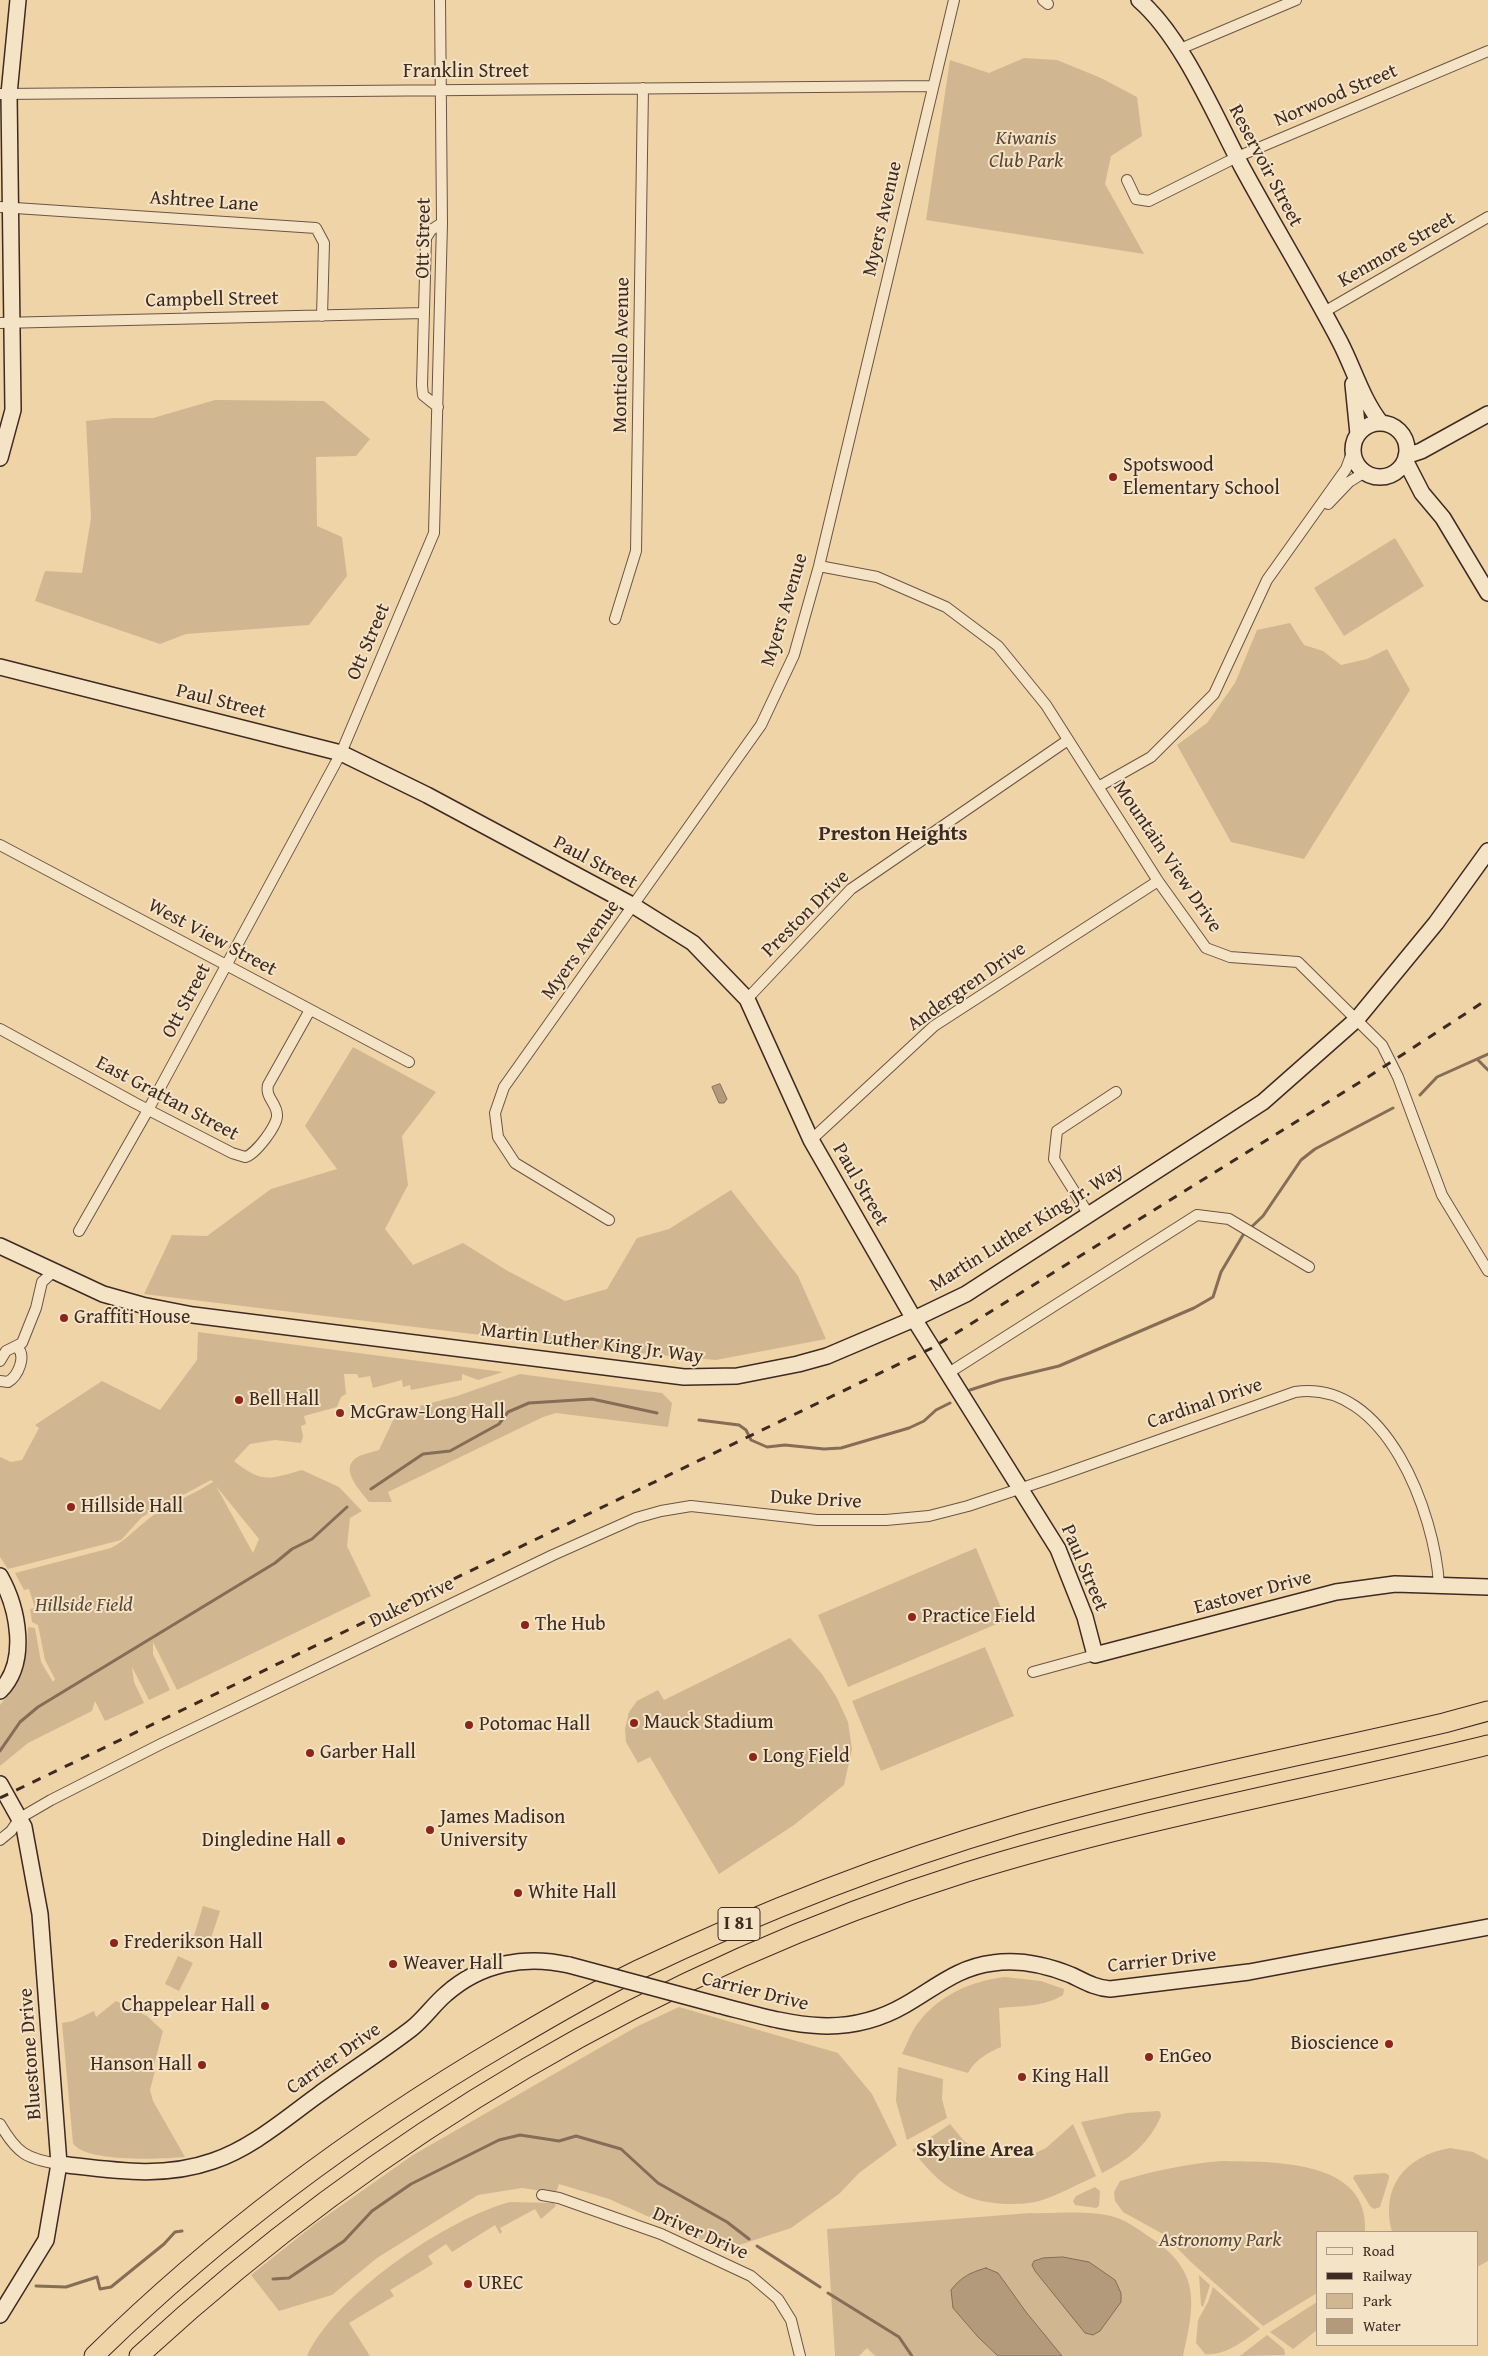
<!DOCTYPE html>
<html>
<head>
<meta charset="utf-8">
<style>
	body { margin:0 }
	#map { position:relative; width:1488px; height:2356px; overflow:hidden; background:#efd4a8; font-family:"Gentium Book Plus",serif }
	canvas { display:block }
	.legend { position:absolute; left:1316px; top:2231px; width:162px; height:115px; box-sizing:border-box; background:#f5e3c6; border:1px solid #ac9984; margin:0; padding:6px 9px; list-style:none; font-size:15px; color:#3f2a21 }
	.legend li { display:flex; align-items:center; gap:10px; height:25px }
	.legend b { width:25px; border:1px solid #ac9984 }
</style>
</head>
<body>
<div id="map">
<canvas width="1488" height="2356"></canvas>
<ul class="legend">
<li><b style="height:6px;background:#f5e3c6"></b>Road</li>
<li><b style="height:6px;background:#3f2a21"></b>Railway</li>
<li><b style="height:14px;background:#d1b791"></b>Park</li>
<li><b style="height:14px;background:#b39a7a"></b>Water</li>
</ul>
</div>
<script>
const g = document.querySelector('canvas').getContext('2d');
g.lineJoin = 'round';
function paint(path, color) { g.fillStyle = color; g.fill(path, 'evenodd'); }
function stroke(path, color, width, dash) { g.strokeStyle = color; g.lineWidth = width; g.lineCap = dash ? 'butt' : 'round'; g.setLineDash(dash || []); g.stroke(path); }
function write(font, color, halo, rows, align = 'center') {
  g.font = font + ' "Gentium Book Plus",serif'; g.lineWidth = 4; g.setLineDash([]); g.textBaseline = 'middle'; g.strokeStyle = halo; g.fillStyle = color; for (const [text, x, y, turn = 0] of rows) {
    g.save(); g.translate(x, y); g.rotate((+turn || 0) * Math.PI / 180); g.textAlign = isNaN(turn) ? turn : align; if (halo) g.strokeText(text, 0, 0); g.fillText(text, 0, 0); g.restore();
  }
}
paint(new Path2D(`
	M1024 58 1057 60 1101 78 1137 97 1142 136 1111 156 1105 184 1144 254 926 220 950 60 989 73Z
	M215 400 324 401 370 439 356 456 316 457 317 526 342 537 347 576 309 625 186 634 160 644 35 601 45 571 82 573 91 518 86 421 113 418H153Z
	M1395 538 1424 586 1344 636 1314 588Z
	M1290 623 1304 645 1323 651 1341 665 1367 659 1387 649 1410 690 1304 859 1231 842 1177 745 1207 723 1235 683 1257 630Z
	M353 1047 436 1092 402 1136 408 1185 385 1229 413 1265 463 1243 506 1270 565 1301 607 1289 637 1238 669 1229 731 1190 798 1276 826 1339 716 1360 604 1350 144 1294 172 1235 207 1236 271 1189 337 1169 305 1126Z
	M198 1332 503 1372 478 1380 462 1374V1380L411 1390 410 1385 403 1387 402 1380 373 1388 370 1376 359 1378 357 1374H344L346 1394 341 1397 337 1407 304 1416 306 1424 301 1426 303 1437 301 1443 275 1440 250 1444 234 1461C262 1484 270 1479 302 1470L339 1487 362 1511 350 1518 347 1546 371 1596 177 1690 153 1642V1654L170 1690 149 1700 132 1667 134 1682 144 1703 105 1721 95 1701 92 1711 28 1743 0 1766V1705L10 1692 27 1650 28 1627 35 1628 41 1662 53 1682 55 1679 45 1660 38 1625 32 1622 30 1609 35 1608 29 1589 24 1590 15 1573 111 1548C128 1539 139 1525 155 1514 173 1502 194 1494 213 1482L211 1480 142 1517 121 1540 8 1569 0 1557V1457L11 1462 22 1460 39 1428 35 1425 102 1381 160 1410 197 1360ZM216 1486 259 1539 253 1553Z
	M520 1374 662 1393 672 1403 668 1427 556 1413 543 1417 388 1492 392 1502H369C361 1491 339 1470 356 1458 362 1454 373 1452 379 1450L397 1412 457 1396Z
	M976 1548 1006 1620 848 1687 818 1615Z
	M790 1638 822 1674 837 1698 848 1722 852 1749 844 1785 794 1825 719 1874 650 1757 638 1763 626 1742 625 1729 629 1712 637 1701 658 1690 664 1700Z
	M985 1647 1014 1716 881 1771 852 1701Z
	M203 1906 220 1911 209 1944 193 1939Z
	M178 1956 193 1963 179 1991 165 1984Z
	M1005 1977 1041 1981 1064 1989 1063 1995C1044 2007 1020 2006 999 2008L1001 2047C987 2053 975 2060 968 2073L902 2054C907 2044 911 2032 918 2023 939 1995 971 1981 1005 1977Z
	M116 2001 147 2016 163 2031 153 2069 155 2071 150 2090 153 2101 185 2157C164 2159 84 2163 73 2143L62 2023 73 2021 94 2011 96 2017Z
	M679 2007 838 2053 872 2094 897 2145 859 2173 839 2194 791 2228 730 2248H719L609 2199 559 2184 556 2193 522 2188 478 2195 377 2258 332 2295 279 2311 251 2275 315 2224 413 2155 636 2027Z
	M898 2067 943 2079 942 2099 947 2118 907 2140 896 2101Z
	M1158 2111 1160 2112 1161 2116C1149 2144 1128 2160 1102 2173L1081 2122 1127 2113Z
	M950 2124 965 2142 994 2158H1024L1046 2148 1073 2124 1096 2176C1078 2184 1059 2195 1039 2201 1029 2204 1015 2204 1005 2204 959 2201 940 2185 912 2150Z
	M1450 2148 1473 2152 1488 2160V2261L1477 2267V2232H1392C1380 2187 1405 2156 1450 2148Z
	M1221 2161C1271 2162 1370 2158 1365 2232H1317V2293L1263 2326 1192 2263 1163 2234 1123 2212 1115 2201 1114 2192 1120 2181C1153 2171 1186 2164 1221 2161Z
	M1385 2173 1389 2175V2178L1380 2207 1374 2209 1370 2206 1353 2178 1355 2175Z
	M1095 2187 1100 2191 1099 2206 1096 2208 1075 2205 1073 2201 1076 2196Z
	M510 2202 554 2203 556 2206 541 2219 535 2209 500 2228 502 2232 500 2234 495 2225 452 2252 446 2244 428 2256 433 2264 390 2290 394 2296 349 2323 370 2356H307C335 2295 446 2219 510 2202Z
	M1030 2213C1056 2214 1085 2210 1111 2216 1124 2219 1137 2228 1148 2236 1200 2269 1196 2301 1183 2356H875L867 2348 859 2356H835L827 2229Z
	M1199 2275 1210 2285 1203 2307 1201 2305Z
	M1213 2287 1260 2329C1245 2340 1226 2356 1205 2354L1196 2343 1198 2320 1208 2302Z
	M1317 2302V2330L1293 2349 1270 2332Z
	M1267 2335 1284 2349 1285 2355 1240 2356Z`), '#d1b791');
const water = new Path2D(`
	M720 1084 727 1099 724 1103H719L712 1087Z
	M1063 2257 1089 2262 1115 2280 1121 2293V2302L1100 2331 1093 2335 1085 2333 1035 2271 1032 2265 1034 2261 1043 2258Z
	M986 2268 998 2273 1026 2312 1062 2356H998L978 2337 953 2308 951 2290C961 2277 971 2272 986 2268Z`);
paint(water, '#b39a7a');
stroke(water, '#856d56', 1);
stroke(new Path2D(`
	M1477 1059 1488 1070
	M1420 1095 1437 1077 1488 1054
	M970 1390 1001 1380 1059 1366 1194 1308 1213 1297 1221 1272 1243 1235 1263 1216 1301 1160 1315 1149 1393 1108
	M699 1420 739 1425 746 1430 751 1440 767 1447 785 1445 824 1449 841 1448 909 1428 924 1421 936 1410 950 1403
	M371 1489 423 1454 450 1451 499 1424 508 1412 529 1403 592 1399 657 1413
	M0 1751 20 1722 38 1707 275 1563 292 1549 312 1539 347 1507
	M757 2246 820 2287
	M273 2279 289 2278 344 2241 372 2211 411 2184 499 2140 520 2135 559 2141 576 2136 621 2149 658 2183 727 2222 749 2239
	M36 2286 66 2287 97 2277 100 2289 111 2287 164 2244 175 2232 182 2231
	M828 2293 899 2337 912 2356`), '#856d56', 3);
const street = new Path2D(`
	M1043 0 1048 4
	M1180 49 1296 0
	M0 94 932 86
	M1127 180 1136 199 1149 201 1237 157 1488 51
	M0 207 316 228 324 243 322 316
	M1324 312 1488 217
	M0 323 424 313
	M438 407 423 395 422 385 426 238 431 230 442 223
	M1328 504 1349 482 1365 472
	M819 566 877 577 946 607 998 646 1046 705 1158 881 1206 948 1230 957 1298 962 1382 1045 1398 1077 1442 1195 1488 1271
	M615 619 636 551 643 88
	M1098 787 1151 757 1214 694 1267 580 1346 469 1353 450
	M0 845 409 1062
	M747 999 851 889 1068 740
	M0 1029 135 1103 232 1153 245 1157C255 1155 278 1125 277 1115 277 1103 265 1098 268 1085L310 1010
	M811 1140 934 1026 1158 881
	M1089 1215 1054 1159 1057 1131 1116 1092
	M609 1220 515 1163 498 1137 495 1113 504 1087 761 725 794 655 819 566 954 0
	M79 1231 148 1110 341 753 434 533 442 223 440 0
	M0 1361 6 1351 22 1343 36 1308 42 1282 53 1272
	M947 1374 1197 1215 1229 1219 1309 1267
	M0 1381 8 1382C18 1376 27 1356 17 1347
	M1033 1672 1095 1655
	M0 1840 11 1831 20 1818 51 1800 161 1744 553 1555 636 1518 661 1511 691 1506 817 1520H886L929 1516 968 1506 1052 1478 1295 1392C1386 1378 1435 1514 1439 1585
	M0 2124C17 2153 26 2159 59 2164
	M542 2195 559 2198 661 2234 751 2276 778 2299 791 2320 800 2356`);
const secondary = new Path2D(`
	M1139 0C1182 37 1215 116 1242 167 1274 226 1309 283 1340 342 1354 369 1362 399 1381 423
	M1353 384 1358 434
	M1353 450a27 27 0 1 1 54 0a27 27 0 1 1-54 0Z
	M1406 456 1421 451 1488 414
	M0 458 13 410 9 94 18 0
	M1405 460 1422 493 1443 518 1488 593
	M0 667 341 753 427 795 634 906 693 943 747 999 811 1140 914 1319 1058 1549 1085 1617 1095 1655 1336 1592 1395 1584 1488 1587
	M0 1246 103 1294 142 1305 193 1315 684 1377 737 1376 798 1364 827 1356 914 1319 966 1294 1263 1102 1357 1019 1436 923 1488 851
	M0 1576C18 1608 29 1662 0 1691
	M0 1784 24 1827 40 1914 59 2164 46 2240 0 2315
	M718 2005C785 2022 841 2042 905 2005 935 1988 958 1967 993 1963 1020 1959 1046 1965 1071 1975 1084 1981 1095 1988 1110 1989L1249 1972 1488 1927
	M59 2164C112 2170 162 2179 213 2161 252 2148 286 2118 318 2095 349 2072 381 2052 411 2029 424 2019 433 2005 446 1994 481 1963 525 1955 569 1965`);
const highway = new Path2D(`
	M94 2356C217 2235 357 2131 505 2044 549 2018 593 1992 638 1970 760 1912 885 1863 1014 1825 1155 1784 1301 1756 1444 1723L1488 1711
	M139 2356C376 2137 658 1969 967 1872 1138 1819 1315 1788 1488 1745`);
stroke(street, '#6b5443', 12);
stroke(secondary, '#3f2a21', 18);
stroke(highway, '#3f2a21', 21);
stroke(street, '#f5e3c6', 10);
stroke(secondary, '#f5e3c6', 15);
stroke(highway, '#efd4a8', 19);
stroke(new Path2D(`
	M0 1798 932 1348 1368 1077 1488 999`), '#3f2a21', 3, [9, 9]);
const secondaryBridge = new Path2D(`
	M569 1965 718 2005`);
stroke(secondaryBridge, '#3f2a21', 18, []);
stroke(secondaryBridge, '#f5e3c6', 15);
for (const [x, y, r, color] of [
	[1113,477,5,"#8f2418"],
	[64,1318,5,"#8f2418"],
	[239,1400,5,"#8f2418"],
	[340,1413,5,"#8f2418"],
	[71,1507,5,"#8f2418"],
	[912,1617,5,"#8f2418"],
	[525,1625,5,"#8f2418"],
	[634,1723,5,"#8f2418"],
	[469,1725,5,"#8f2418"],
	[310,1753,5,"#8f2418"],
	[753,1757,5,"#8f2418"],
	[430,1830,5,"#8f2418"],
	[341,1841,5,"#8f2418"],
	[518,1893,5,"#8f2418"],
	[114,1943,5,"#8f2418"],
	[393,1964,5,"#8f2418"],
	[265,2006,5,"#8f2418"],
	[1389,2044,5,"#8f2418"],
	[1149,2057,5,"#8f2418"],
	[202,2065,5,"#8f2418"],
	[1022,2077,5,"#8f2418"],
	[468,2284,5,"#8f2418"]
]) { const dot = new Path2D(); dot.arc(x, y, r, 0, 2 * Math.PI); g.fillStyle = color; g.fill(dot); stroke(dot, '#f5e3c6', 2); }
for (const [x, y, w] of [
	[739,1924,42]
]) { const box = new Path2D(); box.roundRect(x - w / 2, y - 16.5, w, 33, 4); g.fillStyle = '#f5e3c6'; g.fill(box); stroke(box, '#3f2a21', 1); }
write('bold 19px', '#3f2a21', null, [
	["I 81",739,1924]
]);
write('20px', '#3f2a21', '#f5e3c6', [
	["Franklin Street",466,72],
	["Norwood Street",1336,96,-23],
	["Reservoir Street",1265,166,62],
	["Ashtree Lane",204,202,4],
	["Myers Avenue",883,219,-77],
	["Ott Street",424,238,-89],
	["Kenmore Street",1397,250,-30],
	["Campbell Street",212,300,-1],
	["Monticello Avenue",622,355,-89],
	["Myers Avenue",785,610,-73],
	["Ott Street",369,642,-67],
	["Paul Street",221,702,14],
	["Mountain View Drive",1167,857,56],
	["Paul Street",595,863,28],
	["Preston Drive",806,914,-45],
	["West View Street",212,938,28],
	["Myers Avenue",581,950,-54],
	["Andergren Drive",967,987,-35],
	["Ott Street",187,1001,-62],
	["East Grattan Street",167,1099,28],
	["Paul Street",860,1185,60],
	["Martin Luther King Jr. Way",1027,1228,-32],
	["Martin Luther King Jr. Way",592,1344,7],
	["Cardinal Drive",1205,1404,-19],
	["Duke Drive",816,1500,3],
	["Paul Street",1084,1568,67],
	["Eastover Drive",1253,1593,-15],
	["Duke Drive",412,1603,-26],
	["Carrier Drive",1162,1961,-6],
	["Carrier Drive",755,1992,14],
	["Bluestone Drive",31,2054,-94],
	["Carrier Drive",334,2059,-35],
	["Driver Drive",700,2234,24]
]);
write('italic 20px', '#5c4637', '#f5e3c6', [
	["Kiwanis",1026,139],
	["Club Park",1026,162],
	["Hillside Field",84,1606],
	["Astronomy Park",1220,2241]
]);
write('20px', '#3f2a21', '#f5e3c6', [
	["Spotswood",1123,466],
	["Elementary School",1123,489],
	["Graffiti House",74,1318],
	["Bell Hall",249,1400],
	["McGraw-Long Hall",350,1413],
	["Hillside Hall",81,1507],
	["Practice Field",922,1617],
	["The Hub",535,1625],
	["Mauck Stadium",644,1723],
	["Potomac Hall",479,1725],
	["Garber Hall",320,1753],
	["Long Field",763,1757],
	["James Madison",440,1818],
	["University",440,1841],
	["Dingledine Hall",331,1841,"right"],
	["White Hall",528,1893],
	["Frederikson Hall",124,1943],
	["Weaver Hall",403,1964],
	["Chappelear Hall",255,2006,"right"],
	["Bioscience",1379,2044,"right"],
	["EnGeo",1159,2057],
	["Hanson Hall",192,2065,"right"],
	["King Hall",1032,2077],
	["UREC",478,2284]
], 'left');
write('bold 21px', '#3f2a21', '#f5e3c6', [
	["Preston Heights",893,835],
	["Skyline Area",975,2151]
]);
</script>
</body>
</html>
